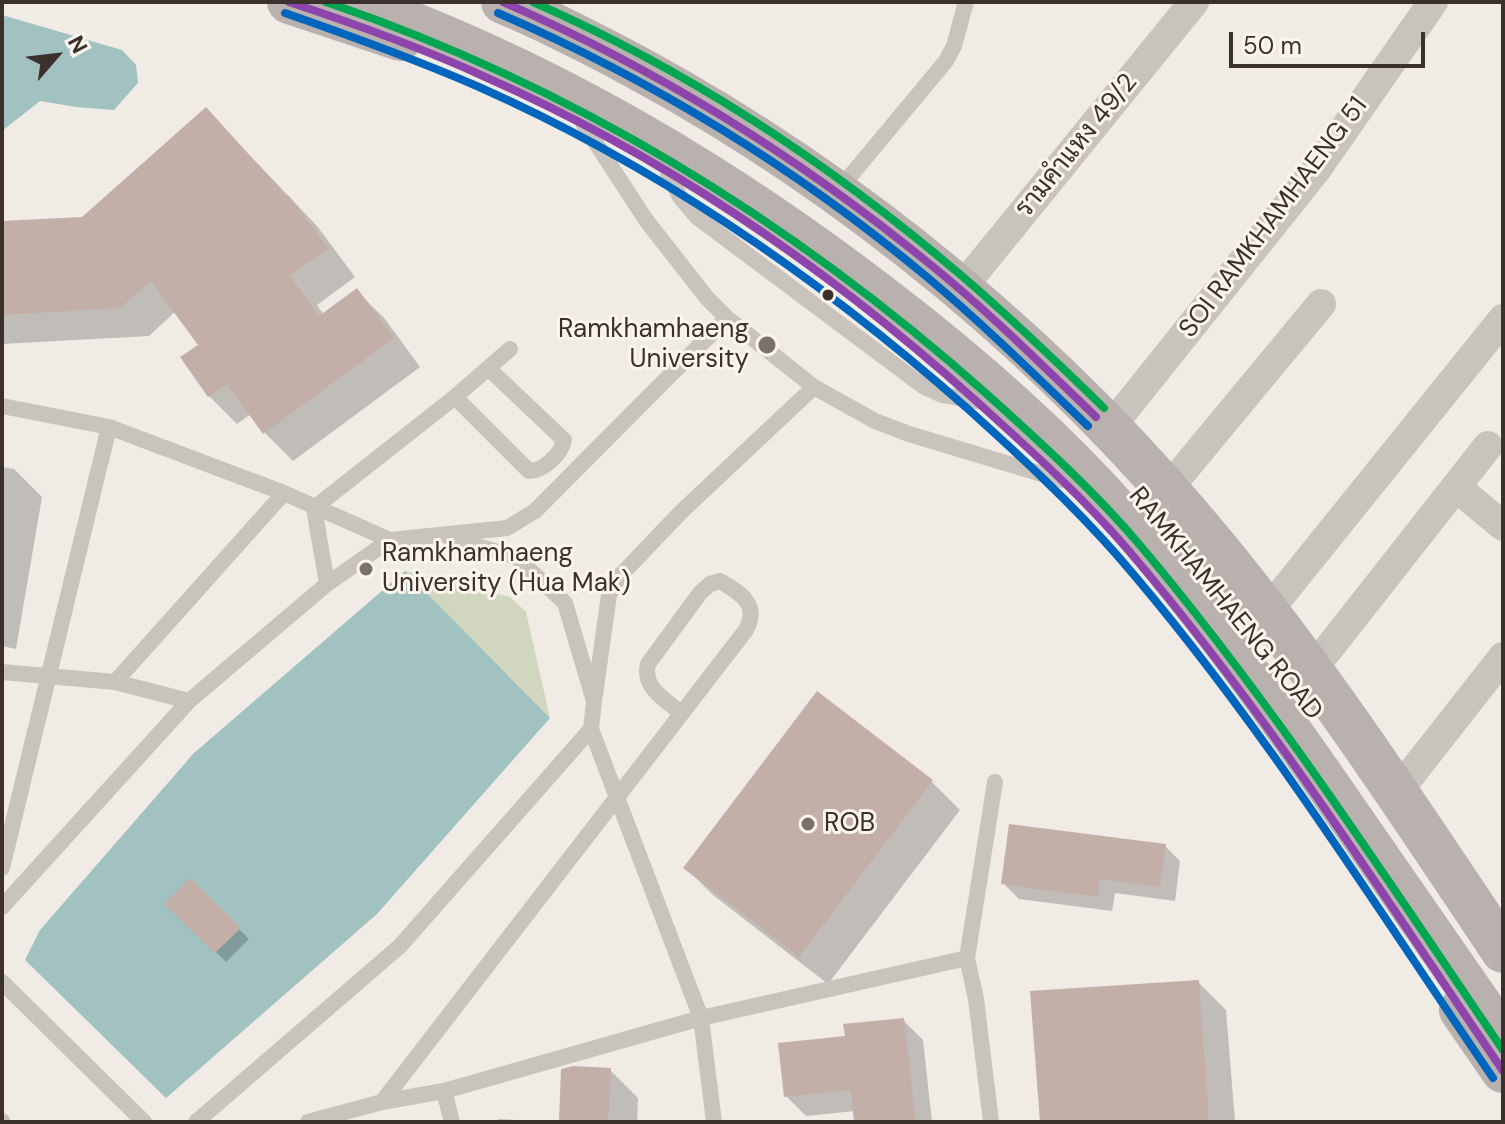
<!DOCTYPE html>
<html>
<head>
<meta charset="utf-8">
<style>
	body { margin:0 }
	#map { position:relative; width:1505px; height:1124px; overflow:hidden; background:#f0ebe5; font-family:"DM Sans",sans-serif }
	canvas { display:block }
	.frame { position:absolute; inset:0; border:4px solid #3b302b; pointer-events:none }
	.north { position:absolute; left:16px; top:16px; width:80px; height:80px; -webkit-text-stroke:6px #fbf5ee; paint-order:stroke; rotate:62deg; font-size:22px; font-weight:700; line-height:32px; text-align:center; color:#3b302b }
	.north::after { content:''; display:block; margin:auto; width:28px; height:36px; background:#3b302b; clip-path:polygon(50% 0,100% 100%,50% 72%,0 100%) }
	.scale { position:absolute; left:1229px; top:32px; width:196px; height:36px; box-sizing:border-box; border:4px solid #3b302b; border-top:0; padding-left:10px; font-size:24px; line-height:28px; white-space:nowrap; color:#3b302b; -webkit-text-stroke:6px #fbf5ee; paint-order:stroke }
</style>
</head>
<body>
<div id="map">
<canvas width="1505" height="1124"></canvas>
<div class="frame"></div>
<div class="north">N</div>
<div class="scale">50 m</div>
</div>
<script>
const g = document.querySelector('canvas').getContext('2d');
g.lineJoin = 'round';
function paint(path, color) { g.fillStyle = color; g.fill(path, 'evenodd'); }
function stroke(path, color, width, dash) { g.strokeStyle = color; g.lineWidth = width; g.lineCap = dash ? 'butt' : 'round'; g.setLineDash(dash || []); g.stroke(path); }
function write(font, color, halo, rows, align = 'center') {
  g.font = font + ' "DM Sans",Sarabun,sans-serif'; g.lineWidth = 6; g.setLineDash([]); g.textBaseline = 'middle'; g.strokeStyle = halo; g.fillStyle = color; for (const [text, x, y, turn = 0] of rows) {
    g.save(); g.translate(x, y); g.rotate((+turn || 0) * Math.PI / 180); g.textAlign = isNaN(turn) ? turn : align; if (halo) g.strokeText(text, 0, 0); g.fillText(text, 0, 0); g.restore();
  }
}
paint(new Path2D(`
	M405 571 510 597 526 612 550 718Z`), '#d1d6bf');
paint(new Path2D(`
	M2 15 122 50 136 65 138 83 114 110 76 107 40 101 2 131Z
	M405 571 550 718 377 914 166 1098 25 960 40 930 194 753Z`), '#a1c2c1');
paint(new Path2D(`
	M206 109 317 226 355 277 317 305 324 315 357 291 385 319 420 367 293 461 265 433 251 414 237 424 209 396 201 345 176 311 149 336 2 344V223L83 219Z
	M2 467 14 469 42 497 16 649 2 646Z
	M817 694 932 782 960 810 828 984 713 895 685 867Z
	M1165 846 1180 861 1175 901 1115 893 1112 911 1019 899 1004 884Z
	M190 881 249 939 226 962 167 904Z
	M1198 982 1226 1010 1235 1122H1042Z
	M903 1020 923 1040 932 1122H856L855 1111 806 1116 786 1096Z
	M610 1070 638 1098 637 1122H561Z
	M498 1119 557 1122H497Z`), '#0003');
paint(new Path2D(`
	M206 107 287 197 289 196 328 248 290 276 319 316 357 288 394 338 263 434 227 384 208 397 180 357 198 345 151 281 120 308 2 315V221L82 217Z
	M817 691 933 780 799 957 683 868Z
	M1009 824 1166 844 1160 887 1100 879 1098 897 1001 884Z
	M190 878 241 928 215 953 164 904Z
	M1199 980 1209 1122H1040L1030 991Z
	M904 1018 916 1122H854L851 1090 784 1097 778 1043 845 1036 843 1024Z
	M573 1066 611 1068 608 1122H559L561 1069Z`), '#c3afa7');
stroke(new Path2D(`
	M584 125 646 220 707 298 727 318 814 387 875 421 909 434 1062 480
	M668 174 680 197 697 217 923 386 942 395 978 401
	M837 192 946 61 954 46 966 2
	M455 397 529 471C543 471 561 455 564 440L488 368
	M2 406 109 427 284 493 390 540
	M314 508 455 397 510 349
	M314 508 327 584
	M2 672 115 682 189 701
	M115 682 284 493
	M595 695 609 595 618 578 681 512 814 387
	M591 729 701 1018 714 1122
	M2 868 109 427
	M2 907 189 701 327 584 390 540 507 528 535 511 727 318
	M967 958 995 782
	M2 982 144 1122
	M444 1091 452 1122
	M382 1102 746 630C760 604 740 593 720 581L710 584 700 593 648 664C642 687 664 699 681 713
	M2 1121V1122
	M196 1122 400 946 591 729 594 701 565 603 516 557 451 539
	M308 1122 382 1102 444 1091 701 1018 967 958 976 999 991 1122`), '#c9c3be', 16);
stroke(new Path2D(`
	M960 290 1194 2
	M1109 429 1316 170 1433 2
	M1456 487 1503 526
	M1167 490 1321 304
	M1267 612 1503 319
	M1311 671 1488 446
	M1397 792 1503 657`), '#c9c3be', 30);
stroke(new Path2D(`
	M289 2 400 39
	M503 2C549 21 593 44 636 67 856 186 1060 356 1218 550 1322 677 1412 815 1503 951
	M1461 1010 1503 1071`), '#b8b1ad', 44);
stroke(new Path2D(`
	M355 2C545 70 720 173 879 295 967 362 1052 436 1125 519 1205 610 1276 710 1345 810 1398 886 1451 962 1503 1038`), '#b8b1ad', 44);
stroke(new Path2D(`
	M289 2C355 24 420 47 483 76 663 155 829 269 975 400 1028 448 1082 496 1129 551 1268 714 1383 895 1503 1071
	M503 2C658 69 800 158 931 265 989 312 1042 365 1096 417`), '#8e44ad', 8);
stroke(new Path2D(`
	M285 13C351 36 415 59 479 87 657 166 822 280 968 409 1019 455 1070 502 1116 554 1257 716 1372 901 1493 1078
	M498 13C653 80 797 169 927 277 983 324 1035 375 1088 426`), '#0065bd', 8);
stroke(new Path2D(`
	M326 2C573 86 795 223 989 396 1041 443 1094 491 1139 544 1273 703 1386 878 1503 1050
	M533 2C688 70 833 166 962 276 1011 318 1058 363 1104 408`), '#00a651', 8);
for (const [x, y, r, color] of [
	[828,295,7,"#3b302b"],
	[767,345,10,"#7a716c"],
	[366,569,8,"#7a716c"],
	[808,824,8,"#7a716c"]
]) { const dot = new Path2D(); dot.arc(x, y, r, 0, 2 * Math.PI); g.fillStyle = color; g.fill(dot); stroke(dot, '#fbf5ee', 3); }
write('26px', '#3b302b', '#fbf5ee', [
	["รามคำแหง 49/2",1077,146,-51],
	["SOI RAMKHAMHAENG 51",1274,218,-53],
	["RAMKHAMHAENG ROAD",1225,604,51]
]);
write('26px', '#3b302b', '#fbf5ee', [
	["Ramkhamhaeng",749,330,"right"],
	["University",749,360,"right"],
	["Ramkhamhaeng",382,554],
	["University (Hua Mak)",382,584],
	["ROB",824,824]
], 'left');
</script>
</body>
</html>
